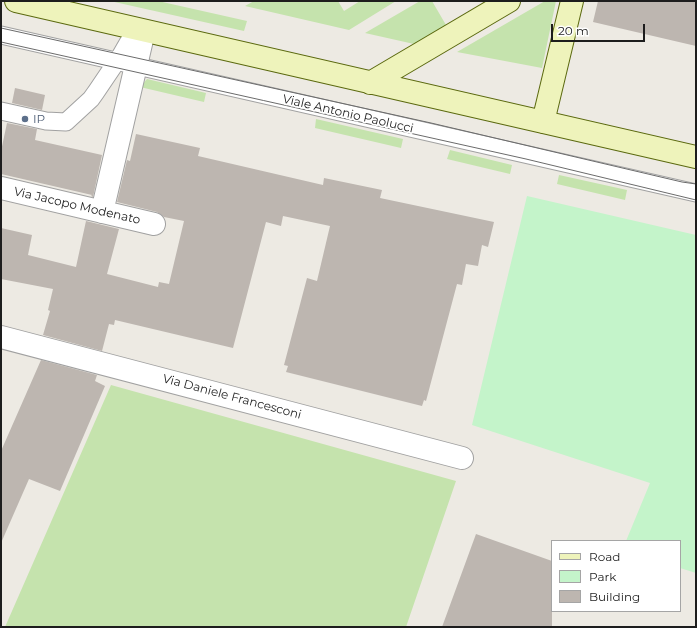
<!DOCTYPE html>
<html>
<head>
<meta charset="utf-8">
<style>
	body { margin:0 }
	#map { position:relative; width:697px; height:628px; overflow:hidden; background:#edeae3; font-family:Montserrat,sans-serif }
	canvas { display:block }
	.frame { position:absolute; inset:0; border:2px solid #1d1d1d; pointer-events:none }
	.legend { position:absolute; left:551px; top:540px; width:130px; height:72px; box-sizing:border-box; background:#fff; border:1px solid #a5a5a5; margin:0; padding:5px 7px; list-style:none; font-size:12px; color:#1d1d1d }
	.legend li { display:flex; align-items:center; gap:8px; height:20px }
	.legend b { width:20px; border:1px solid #a5a5a5 }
	.scale { position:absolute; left:551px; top:24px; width:94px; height:18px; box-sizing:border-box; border:2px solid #1d1d1d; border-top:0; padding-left:5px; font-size:12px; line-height:14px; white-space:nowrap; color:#1d1d1d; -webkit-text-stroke:3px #fff; paint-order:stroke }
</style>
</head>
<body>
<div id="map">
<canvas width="697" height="628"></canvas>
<div class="frame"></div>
<ul class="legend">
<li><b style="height:5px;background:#eef3bb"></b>Road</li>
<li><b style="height:11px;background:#c4f4ca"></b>Park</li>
<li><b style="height:11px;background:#bdb6b0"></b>Building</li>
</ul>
<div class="scale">20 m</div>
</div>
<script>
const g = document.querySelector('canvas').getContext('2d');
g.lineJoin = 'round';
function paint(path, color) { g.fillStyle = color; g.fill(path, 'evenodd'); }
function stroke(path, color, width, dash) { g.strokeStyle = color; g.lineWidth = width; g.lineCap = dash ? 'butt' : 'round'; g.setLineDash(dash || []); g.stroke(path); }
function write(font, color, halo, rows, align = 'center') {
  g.font = font + ' Montserrat,sans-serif'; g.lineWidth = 3.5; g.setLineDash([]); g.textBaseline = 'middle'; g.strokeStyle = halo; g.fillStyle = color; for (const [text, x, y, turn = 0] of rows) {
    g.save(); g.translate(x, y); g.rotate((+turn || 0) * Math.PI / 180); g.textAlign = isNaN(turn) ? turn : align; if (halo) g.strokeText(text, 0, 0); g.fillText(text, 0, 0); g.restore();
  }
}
paint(new Path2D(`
	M110 1H158L247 21 244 31Z
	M254 1H338L344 11 360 1H396L349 30 245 6Z
	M420 1H432L446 25 414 44 365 33Z
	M545 1H556L542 68 457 52Z
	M147 79 206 93 204 102 140 87Z
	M316 119 403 139 401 148 315 128Z
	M450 150 512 165 510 174 447 159Z
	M559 175 627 190 625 200 557 184Z
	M111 385 456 481 406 627H5Z`), '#c5e3ad');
paint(new Path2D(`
	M527 196 696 235V573L680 568V541H626L650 483 472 425Z`), '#c4f4ca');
paint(new Path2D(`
	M598 1H696V46L593 22Z
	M15 88 45 95 42 110 12 103Z
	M7 123 37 129 35 140 102 155 93 197 91 196 92 195 1 174V151Z
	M136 134 200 148 198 156 323 185 324 178 382 190 380 198 494 222 488 247 482 245 478 266 466 264 462 285 457 284 426 401 424 400 422 406 286 372 288 366 284 365 307 278 317 281 330 226 283 216 281 226 266 222 233 348 115 320 114 325 109 324 102 351 43 335 50 311 48 310 53 289 1 279V228L32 235 28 255 76 267 86 221 119 229 107 274 158 287 159 282 169 284 184 221 164 217 157 212 117 202 127 160 130 161Z
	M41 360 97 375 95 381 105 386 60 491 29 479 1 543V451Z
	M476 534 552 561V627H442Z`), '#bdb6b0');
const lane = new Path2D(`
	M1 35 696 193
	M1 111 46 121 66 122 91 99 96 92 121 55 136 29`);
const street = new Path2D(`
	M1 188 154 224
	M102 212 144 31
	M1 337 462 458`);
const secondary = new Path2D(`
	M16 1 696 157
	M370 83 509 1
	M543 122 572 1`);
stroke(lane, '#a1a1a1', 19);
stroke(street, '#a1a1a1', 24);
stroke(secondary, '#5b690f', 24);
stroke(lane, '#fff', 17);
stroke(street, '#fff', 22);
stroke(secondary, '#eef3bb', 22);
stroke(new Path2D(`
	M1 28 431 123 682 182 696 184
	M1 42 526 159 696 200`), '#6b6b6b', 1);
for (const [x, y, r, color] of [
	[25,119,4,"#5c6f8a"]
]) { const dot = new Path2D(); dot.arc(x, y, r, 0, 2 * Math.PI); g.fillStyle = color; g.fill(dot); stroke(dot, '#fff', 1.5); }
write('12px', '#1d1d1d', '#fff', [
	["Viale Antonio Paolucci",348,114,13],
	["Via Jacopo Modenato",77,206,13],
	["Via Daniele Francesconi",232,397,15]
]);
write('12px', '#4e5e75', '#fff', [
	["IP",33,119]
], 'left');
</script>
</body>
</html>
